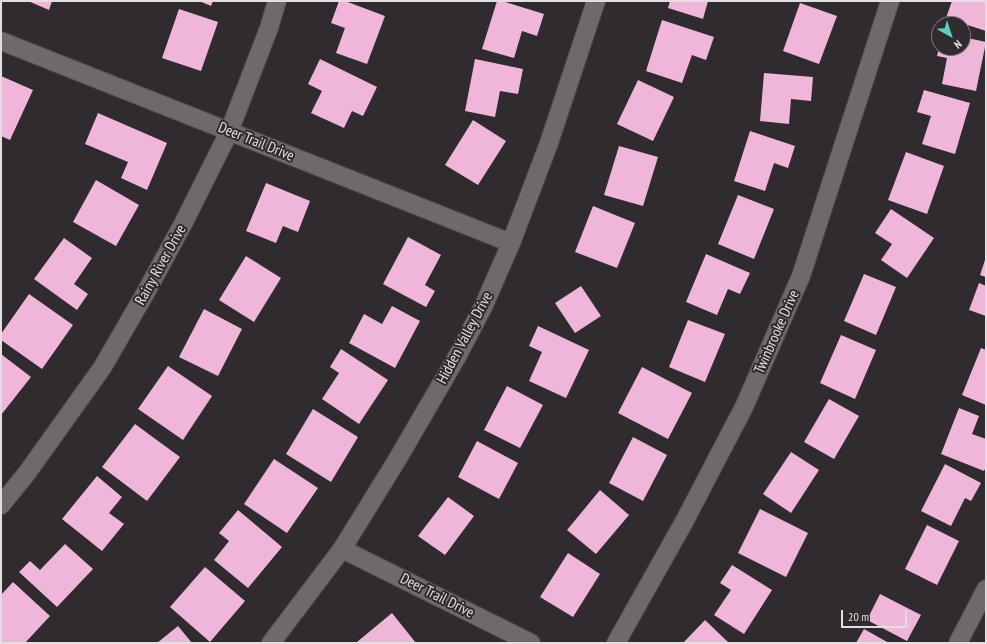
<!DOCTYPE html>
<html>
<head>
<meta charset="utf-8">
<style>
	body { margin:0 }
	#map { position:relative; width:987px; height:644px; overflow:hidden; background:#302b2e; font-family:"PT Sans Narrow",sans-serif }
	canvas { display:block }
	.frame { position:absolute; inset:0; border:2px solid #e3dfe1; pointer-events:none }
	.north { position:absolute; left:931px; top:16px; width:40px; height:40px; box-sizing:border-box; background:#302b2e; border:1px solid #787376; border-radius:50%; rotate:141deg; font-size:11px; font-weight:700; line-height:16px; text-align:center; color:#e3dfe1 }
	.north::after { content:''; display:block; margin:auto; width:14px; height:18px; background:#58cebf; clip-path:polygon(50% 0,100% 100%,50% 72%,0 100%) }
	.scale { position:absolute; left:841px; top:610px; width:66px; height:18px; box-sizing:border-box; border:2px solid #e3dfe1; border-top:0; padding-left:5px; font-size:12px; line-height:14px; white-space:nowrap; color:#e3dfe1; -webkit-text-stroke:3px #302b2e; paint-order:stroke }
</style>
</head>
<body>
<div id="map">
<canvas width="987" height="644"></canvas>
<div class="frame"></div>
<div class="north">N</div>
<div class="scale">20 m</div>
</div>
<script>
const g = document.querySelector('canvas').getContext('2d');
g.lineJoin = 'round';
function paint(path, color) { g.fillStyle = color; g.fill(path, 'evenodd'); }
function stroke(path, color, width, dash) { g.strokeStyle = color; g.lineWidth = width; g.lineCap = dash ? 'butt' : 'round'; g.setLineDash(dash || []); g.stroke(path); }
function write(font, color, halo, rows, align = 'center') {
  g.font = font + ' "PT Sans Narrow",sans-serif'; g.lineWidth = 4; g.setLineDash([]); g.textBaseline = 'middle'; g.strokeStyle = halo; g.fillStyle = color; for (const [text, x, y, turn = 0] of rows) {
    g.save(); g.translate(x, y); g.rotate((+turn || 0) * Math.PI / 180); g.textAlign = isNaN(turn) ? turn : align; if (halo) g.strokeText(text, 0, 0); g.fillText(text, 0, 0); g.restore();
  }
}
paint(new Path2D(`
	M28 1H52L49 10Z
	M199 1H213L211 6Z
	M339 1H345L385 16 367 64 336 53 345 28 331 23Z
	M497 1H502L544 14 537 36 522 31 514 58 482 49Z
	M670 1H708L703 19 668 8Z
	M952 1H986V31L946 18Z
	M800 3 837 16 819 64 783 51Z
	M179 9 218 22 201 71 162 58Z
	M662 20 714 37 706 60 692 55 682 83 646 71Z
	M963 37 986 42 976 91 942 84 947 58 937 56 939 48H963Z
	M320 59 377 87 363 116 352 111 344 128 311 113 322 91 308 84Z
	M475 59 523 69 518 94 500 91 495 117 465 111Z
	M764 73 813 77 811 101 791 99 789 124 760 121Z
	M1 76 33 90 10 140 1 136Z
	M638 80 674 97 653 141 617 124Z
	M924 90 970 103 955 154 922 144 931 116 917 112Z
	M98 113 167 143 147 190 121 178 128 162 85 144Z
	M473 120 506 141 478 185 445 165Z
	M750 131 795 146 788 168 774 163 765 191 734 181Z
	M619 146 658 157 643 206 604 195Z
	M906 152 944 166 927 214 888 200Z
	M96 180 139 205 116 246 73 222Z
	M266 183 310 201 298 232 283 226 276 243 246 231Z
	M738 195 774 209 754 259 718 244Z
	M593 206 635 223 617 268 575 252Z
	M891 209 934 238 907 278 881 260 892 244 875 233Z
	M408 237 441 255 425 285 435 291 426 307 383 284Z
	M64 238 92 258 74 284 88 294 77 310 34 279Z
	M706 254 750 273 740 294 728 289 717 315 686 302Z
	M246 256 281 278 254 322 219 300Z
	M986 257V277L980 275Z
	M864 274 896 287 876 335 844 321Z
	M979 283 986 286V316L969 310Z
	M581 286 601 316 575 333 555 303Z
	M29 294 73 325 42 369 1 340V334Z
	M392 306 420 321 395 368 349 343 364 314 382 324Z
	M204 309 242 329 218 376 179 357Z
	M688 320 725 334 705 382 669 367Z
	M538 326 589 350 566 398 529 381 542 352 529 346Z
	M841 335 876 350 855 399 820 383Z
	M981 348 986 350V405L962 395Z
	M341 349 388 380 359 424 322 399 339 373 330 367Z
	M1 354 31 377 1 415Z
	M168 366 212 396 183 440 138 409Z
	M642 367 692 393 668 439 618 413Z
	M507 386 543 405 520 448 484 430Z
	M829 399 859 416 834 459 804 442Z
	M959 408 979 416 972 434 986 439V467L984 471 941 454Z
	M313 409 358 437 331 482 286 454Z
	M135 424 180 457 147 501 102 467Z
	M633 437 667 455 643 501 609 483Z
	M477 441 518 463 499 499 458 477Z
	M791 452 819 470 791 513 763 494Z
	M274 459 318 488 287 533 244 504Z
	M945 464 981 483 971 501 965 498 951 526 921 511Z
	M97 476 122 497 109 513 124 524 102 551 62 519Z
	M600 490 629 515 596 554 567 530Z
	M448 497 474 516 445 555 418 536Z
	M760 509 808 533 786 577 738 553Z
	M238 510 282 547 248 588 214 560 229 541 219 533Z
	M927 525 959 541 937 585 905 569Z
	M65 544 93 569 57 607 19 572 30 561 40 570Z
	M568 553 600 574 573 617 540 597Z
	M732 565 772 590 744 634 714 615 731 590 720 583Z
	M205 567 245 601 210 642 170 607Z
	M13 582 50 616 25 643H1V595Z
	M880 594 921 615 907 641 867 620Z
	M392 613 416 643H357V642Z
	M705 620 729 643H683Z
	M178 626 192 643H157Z
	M864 629 889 643H856Z`), '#f0b6da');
const minor = new Path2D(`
	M1 41 511 243
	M1 505 27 473 102 368 146 292 184 222 229 132 269 28 277 1
	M342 549 531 643
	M271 643 342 549 397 460 458 355 484 305 511 243 549 143 596 1
	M616 643 684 522 744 407 801 276 890 1
	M958 643 986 589`);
stroke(minor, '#4d484b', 20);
stroke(minor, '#6f696c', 18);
write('15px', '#e3dfe1', '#302b2e', [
	["Deer Trail Drive",256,142,22],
	["Rainy River Drive",161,265,-61],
	["Twinbrooke Drive",777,332,-66],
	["Hidden Valley Drive",465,338,-62],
	["Deer Trail Drive",437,596,27]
]);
</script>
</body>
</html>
